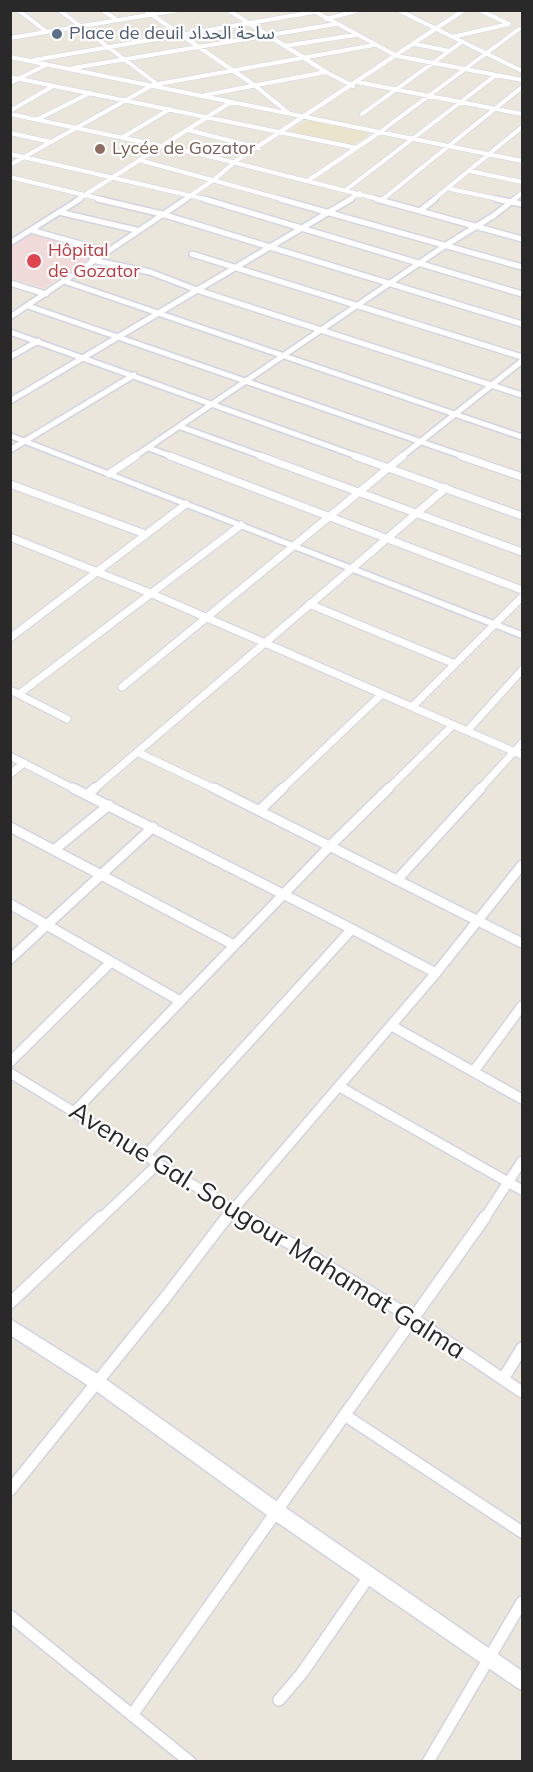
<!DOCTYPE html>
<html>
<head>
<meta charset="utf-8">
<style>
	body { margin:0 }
	#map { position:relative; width:533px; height:1772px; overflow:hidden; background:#ebe6dc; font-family:Mulish,sans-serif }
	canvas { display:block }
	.frame { position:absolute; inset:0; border:12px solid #292929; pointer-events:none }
</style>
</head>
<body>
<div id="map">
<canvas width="533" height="1772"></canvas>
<div class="frame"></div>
</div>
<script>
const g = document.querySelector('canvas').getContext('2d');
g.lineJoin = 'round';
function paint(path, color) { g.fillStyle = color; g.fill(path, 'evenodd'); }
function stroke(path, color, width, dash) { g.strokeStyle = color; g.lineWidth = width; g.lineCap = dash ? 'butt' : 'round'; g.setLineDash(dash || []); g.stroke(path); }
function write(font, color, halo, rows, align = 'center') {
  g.font = font + ' Mulish,"Noto Sans Arabic",sans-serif'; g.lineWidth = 4.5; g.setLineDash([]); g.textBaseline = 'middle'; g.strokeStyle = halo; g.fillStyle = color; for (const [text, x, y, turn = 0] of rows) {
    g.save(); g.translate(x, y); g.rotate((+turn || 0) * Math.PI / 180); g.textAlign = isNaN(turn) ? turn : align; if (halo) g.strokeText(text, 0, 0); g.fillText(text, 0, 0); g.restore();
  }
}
paint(new Path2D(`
	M307 120 370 133 354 145 290 132Z`), '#ebe4cd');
paint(new Path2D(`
	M37 230 100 251 44 288 11 278V246Z`), '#f1dbda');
const streetFar4 = new Path2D(`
	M18 10 47 32
	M59 10 157 84
	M102 10 117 20
	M145 10 254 85 290 114
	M228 10 326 72 353 86
	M312 10 397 56 522 80
	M398 10 522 71
	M479 10 509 24
	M326 19 360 10
	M452 37 509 24
	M10 38 179 10
	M415 44 449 51
	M284 46 355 35
	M10 57 522 161
	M34 60 314 12
	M73 68 336 24
	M10 77 357 148
	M357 82 522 114
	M10 83 46 65
	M205 95 326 72
	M10 111 53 86
	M10 114 204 155 382 200
	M362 114 462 42
	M38 119 88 94
	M188 130 259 148
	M10 133 51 142
	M123 137 170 109
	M10 154 209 200
	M139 160 285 200
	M10 165 153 85 374 45
	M470 171 522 182
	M10 177 105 200
	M309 180 380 132 519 29
	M347 189 496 75
	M450 189 503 200
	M383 199 522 87
	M77 200 231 102
	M184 200 215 179 236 161 464 10
	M348 200 360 193
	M433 200 522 127
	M513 200 522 193`);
const streetFar3 = new Path2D(`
	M98 199 162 214 522 324
	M204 199 522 294
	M280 199 522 267
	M376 199 522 239
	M496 199 522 204
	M421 210 435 199
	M59 212 136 230
	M31 230 105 251
	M10 243 80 199
	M192 254 522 357
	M92 260 150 272 197 290 522 395
	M64 281 522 437
	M10 283 46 294
	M28 306 465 457
	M10 317 186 199
	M10 332 359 457
	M10 357 38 341
	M10 401 351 199
	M181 427 264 457
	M149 448 173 457
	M10 450 134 375
	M134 457 446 245 493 216 515 199
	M401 457 522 361`);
const streetFar2 = new Path2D(`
	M170 456 522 590
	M260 456 522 552
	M355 456 522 516
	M461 456 522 477
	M109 474 136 456
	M10 484 145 534
	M10 537 150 593 412 707 522 597
	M309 604 455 664
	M10 638 186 504
	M122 687 403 456
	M10 690 67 719
	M19 694 241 525
	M412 707 522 755
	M467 731 522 670
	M137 752 217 790
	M10 756 76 790
	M10 774 24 763
	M93 790 446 488
	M281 790 382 694
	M387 790 453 725
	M479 790 522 743`);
const streetFar1 = new Path2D(`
	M73 788 352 929
	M214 788 522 943
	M88 794 95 788
	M260 810 283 788
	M10 827 234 945
	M54 850 109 805
	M397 880 481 788
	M10 904 180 1001
	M10 959 153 827
	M392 1026 522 1099
	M10 1062 111 962
	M474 1071 522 1006
	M10 1073 249 1219
	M340 1087 522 1190
	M74 1112 330 846 389 788
	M145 1156 352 929 436 973
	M100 1219 158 1164
	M225 1219 436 973 522 865
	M484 1219 522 1161`);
const street = new Path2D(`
	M247 1217 414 1319 522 1392
	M10 1303 101 1217
	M503 1379 522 1348
	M346 1416 522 1532
	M10 1490 165 1298 227 1217
	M10 1616 190 1762
	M279 1700 302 1673 370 1575
	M132 1715 485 1217
	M428 1762 522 1602`);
const secondary = new Path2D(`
	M10 433 522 632V638L10 438Z
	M10 1319 104 1378 283 1506 522 1671V1690L516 1687 271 1518 92 1388 10 1335Z`);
stroke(streetFar4, '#d2d3e1', 5);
stroke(streetFar3, '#d2d3e1', 8);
stroke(streetFar2, '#d2d3e1', 9);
stroke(streetFar1, '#d2d3e1', 12);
stroke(street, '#d2d3e1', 14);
stroke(secondary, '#d2d3e1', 3);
stroke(streetFar4, '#fff', 4);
stroke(streetFar3, '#fff', 5);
stroke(streetFar2, '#fff', 7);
stroke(streetFar1, '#fff', 9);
stroke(street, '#fff', 11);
paint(secondary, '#fff');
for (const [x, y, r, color] of [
	[57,34,6,"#5c6f8a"],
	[100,149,6,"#8d6e63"],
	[34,261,8,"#e0444e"]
]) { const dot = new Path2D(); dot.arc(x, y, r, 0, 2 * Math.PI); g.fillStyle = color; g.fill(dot); stroke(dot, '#fff', 2); }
write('18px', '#4e5e75', '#fff', [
	["Place de deuil ساحة الحداد",69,34]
], 'left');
write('18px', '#785e54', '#fff', [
	["Lycée de Gozator",112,149]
], 'left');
write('18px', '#be3a42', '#fff', [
	["Hôpital",48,251],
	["de Gozator",48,272]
], 'left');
write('26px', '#292929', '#fff', [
	["Avenue Gal. Sougour Mahamat Galma",267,1231,32]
]);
</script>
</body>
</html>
